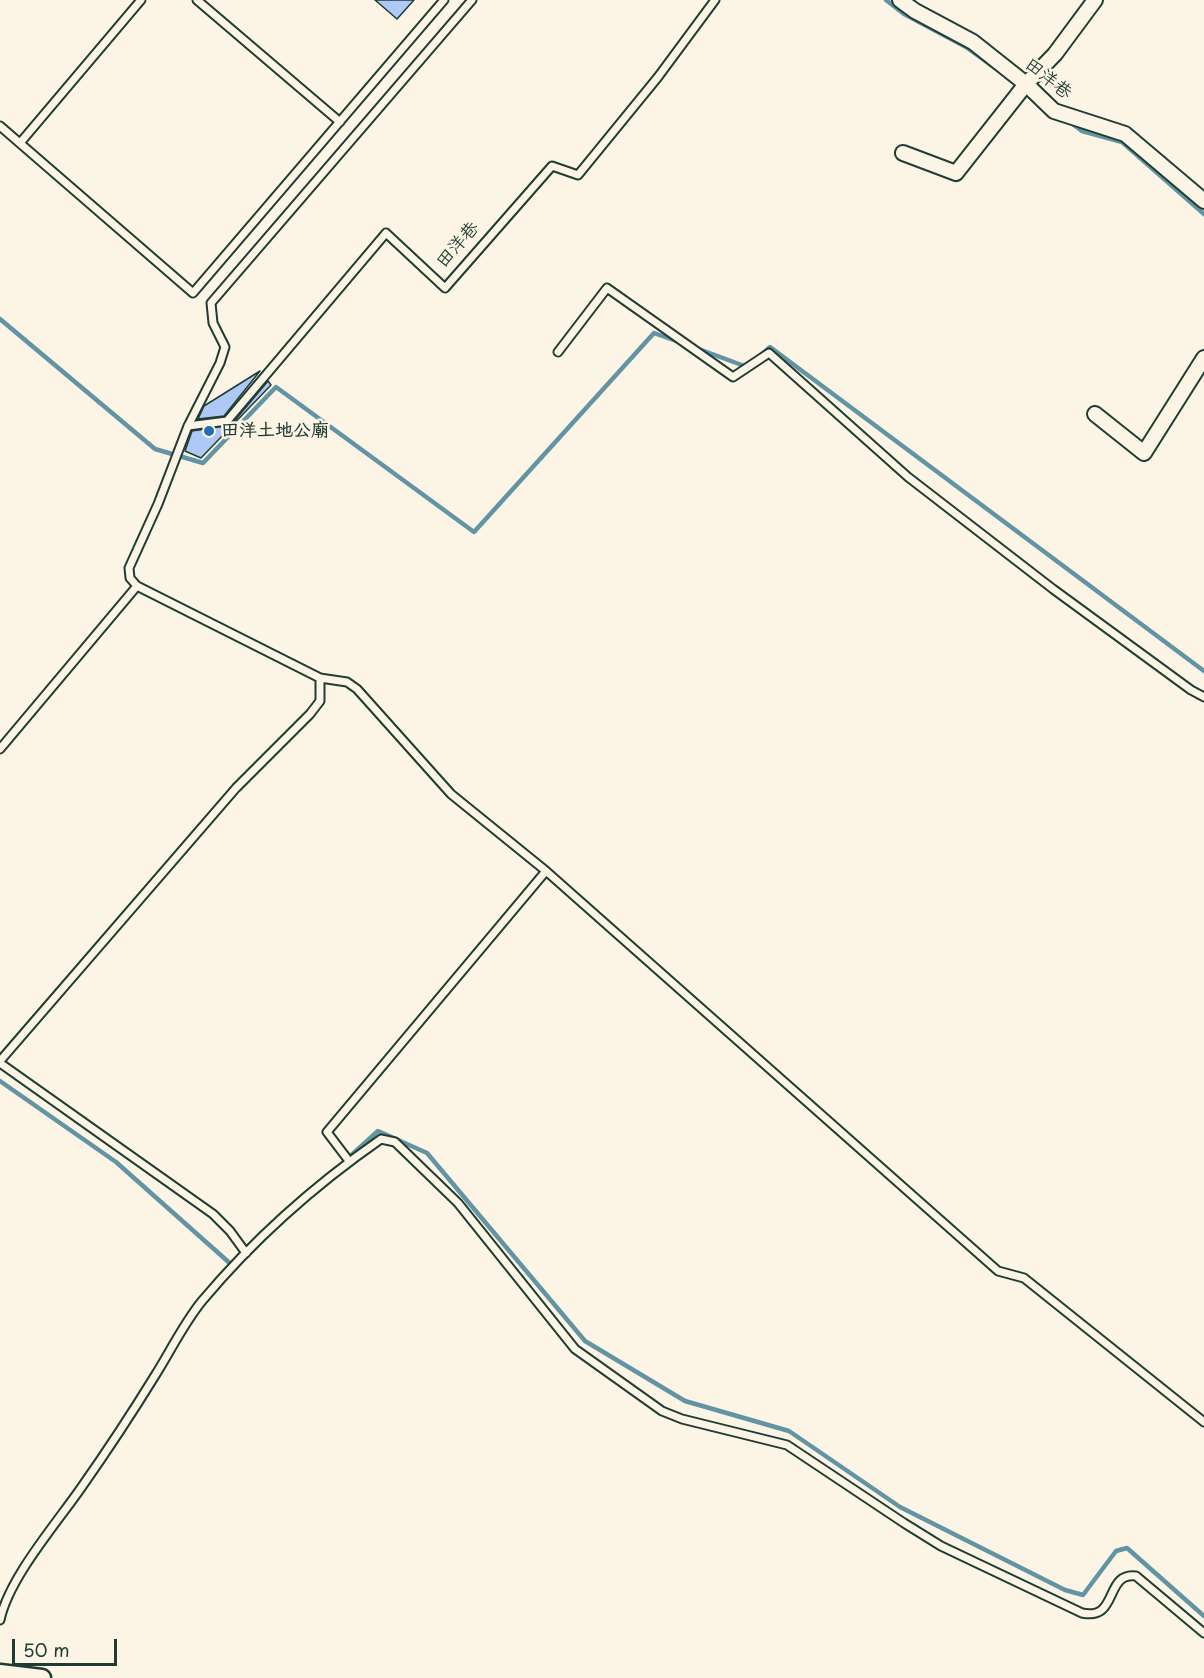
<!DOCTYPE html>
<html>
<head>
<meta charset="utf-8">
<style>
	body { margin:0 }
	#map { position:relative; width:1204px; height:1678px; overflow:hidden; background:#fcf5e5; font-family:"Playpen Sans",sans-serif }
	canvas { display:block }
	.scale { position:absolute; left:12px; top:1639px; width:105px; height:27px; box-sizing:border-box; border:3px solid #1f3d34; border-top:0; padding-left:8px; font-size:18px; line-height:21px; white-space:nowrap; color:#1f3d34; -webkit-text-stroke:4px #fcf5e5; paint-order:stroke }
</style>
</head>
<body>
<div id="map">
<canvas width="1204" height="1678"></canvas>
<div class="scale">50 m</div>
</div>
<script>
const g = document.querySelector('canvas').getContext('2d');
g.lineJoin = 'round';
function stroke(path, color, width, dash) { g.strokeStyle = color; g.lineWidth = width; g.lineCap = dash ? 'butt' : 'round'; g.setLineDash(dash || []); g.stroke(path); }
function paint(path, color) { g.fillStyle = color; g.fill(path, 'evenodd'); }
function write(font, color, halo, rows, align = 'center') {
  g.font = font + ' "Playpen Sans","LXGW WenKai TC",sans-serif'; g.lineWidth = 5; g.setLineDash([]); g.textBaseline = 'middle'; g.strokeStyle = halo; g.fillStyle = color; for (const [text, x, y, turn = 0] of rows) {
    g.save(); g.translate(x, y); g.rotate((+turn || 0) * Math.PI / 180); g.textAlign = isNaN(turn) ? turn : align; if (halo) g.strokeText(text, 0, 0); g.fillText(text, 0, 0); g.restore();
  }
}
stroke(new Path2D(`
	M886 0 904 14 966 47 995 68
	M1070 122 1082 131 1122 142 1204 214
	M0 319 155 449 203 463 276 387 474 532 654 333 682 343
	M696 348 747 367
	M760 356 770 347 1204 671
	M0 1081 116 1162 233 1266
	M346 1160 378 1131 427 1153 585 1341 685 1401 789 1431 900 1507 1065 1590 1083 1595 1116 1551 1127 1548 1204 1616`), '#6294a4', 4.5);
const building = new Path2D(`
	M375 0H414L397 19Z
	M260 371 224 416 198 419 204 406Z
	M268 381 271 385 201 458 185 451 192 431 231 425Z`);
paint(building, '#afc9f6');
stroke(building, '#1f3d34', 1.5);
const service = new Path2D(`
	M197 0 340 122
	M0 126 193 293 444 0
	M20 143 141 0
	M558 352 607 288 733 377 769 353 908 477 1053 589 1191 690 1204 697
	M188 426 227 421 386 233 445 288 552 166 578 175 658 77 715 0
	M137 586 320 678 347 682 357 689 451 794 546 871 998 1271 1024 1278 1204 1422
	M0 749 137 586 130 578 129 568 158 504 188 426 220 363 225 347 213 323 211 303 472 0
	M0 1061 236 788 310 714 320 701V678
	M0 1063 213 1214 230 1231 246 1253
	M349 1161 327 1132 546 871
	M0 1620C9 1578 56 1524 81 1488 107 1451 132 1413 156 1374 171 1350 184 1323 202 1301 254 1239 315 1185 381 1139L395 1142 458 1203 575 1349 662 1411 682 1419 787 1445 904 1523 941 1546 1082 1613C1119 1621 1104 1572 1136 1576L1204 1633`);
const minor = new Path2D(`
	M900 0 915 11 973 42 1026 84 1054 111 1125 134 1204 201
	M903 153 956 173 1026 84 1055 54 1095 0
	M1095 414 1144 453 1204 358`);
const tertiary = new Path2D(`
	M0 1673 42 1678`);
stroke(service, '#1f3d34', 11);
stroke(minor, '#1f3d34', 18);
stroke(tertiary, '#1f3d34', 21);
stroke(service, '#fcf5e5', 7);
stroke(minor, '#fcf5e5', 14);
stroke(tertiary, '#fcf5e5', 16);
for (const [x, y, r, color] of [
	[209,431,6,"#1f6fb2"]
]) { const dot = new Path2D(); dot.arc(x, y, r, 0, 2 * Math.PI); g.fillStyle = color; g.fill(dot); stroke(dot, '#fcf5e5', 2); }
write('18px', '#1f3d34', '#fcf5e5', [
	["田洋巷",1048,79,38],
	["田洋巷",458,245,-49]
]);
write('bold 18px', '#1f3d34', '#fcf5e5', [
	["田洋土地公廟",221,431]
], 'left');
</script>
</body>
</html>
